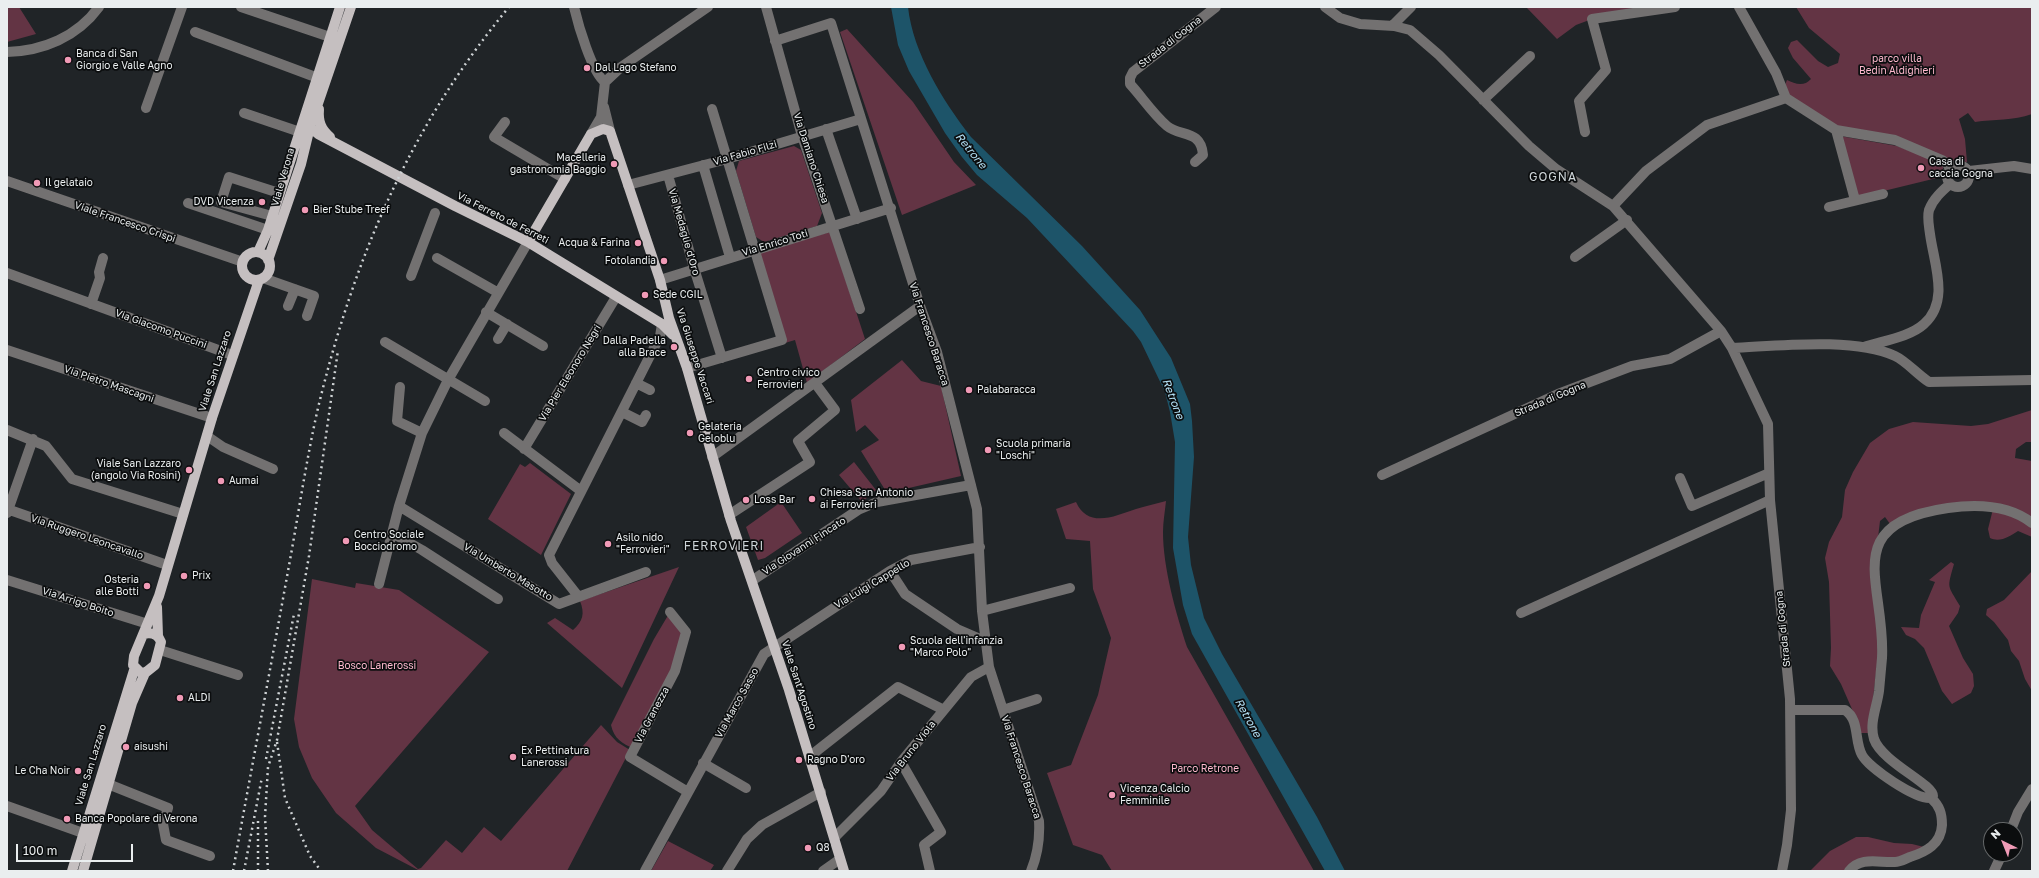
<!DOCTYPE html>
<html>
<head>
<meta charset="utf-8">
<style>
	body { margin:0 }
	#map { position:relative; width:2039px; height:878px; overflow:hidden; background:#202427; font-family:"Golos Text",sans-serif }
	canvas { display:block }
	.frame { position:absolute; inset:0; border:8px solid #eaeeef; pointer-events:none }
	.north { position:absolute; left:1983px; top:822px; width:40px; height:40px; box-sizing:border-box; background:#0b0d0e; border:1px solid #646768; border-radius:50%; rotate:317deg; font-size:11px; font-weight:700; line-height:16px; text-align:center; color:#eaeeef }
	.north::after { content:''; display:block; margin:auto; width:14px; height:18px; background:#f09ab6; clip-path:polygon(50% 0,100% 100%,50% 72%,0 100%) }
	.scale { position:absolute; left:16px; top:844px; width:117px; height:18px; box-sizing:border-box; border:2px solid #eaeeef; border-top:0; padding-left:5px; font-size:12px; line-height:14px; white-space:nowrap; color:#eaeeef; -webkit-text-stroke:3px #0b0d0e; paint-order:stroke }
</style>
</head>
<body>
<div id="map">
<canvas width="2039" height="878"></canvas>
<div class="frame"></div>
<div class="north">N</div>
<div class="scale">100 m</div>
</div>
<script>
const g = document.querySelector('canvas').getContext('2d');
g.lineJoin = 'round';
function paint(path, color) { g.fillStyle = color; g.fill(path, 'evenodd'); }
function stroke(path, color, width, dash) { g.strokeStyle = color; g.lineWidth = width; g.lineCap = dash ? 'butt' : 'round'; g.setLineDash(dash || []); g.stroke(path); }
function write(font, color, halo, rows, align = 'center') {
  g.font = font + ' "Golos Text",sans-serif'; g.lineWidth = 3.5; g.setLineDash([]); g.textBaseline = 'middle'; g.strokeStyle = halo; g.fillStyle = color; for (const [text, x, y, turn = 0] of rows) {
    g.save(); g.translate(x, y); g.rotate((+turn || 0) * Math.PI / 180); g.textAlign = isNaN(turn) ? turn : align; if (halo) g.strokeText(text, 0, 0); g.fillText(text, 0, 0); g.restore();
  }
}
paint(new Path2D(`
	M7 7H19L36 34 7 42Z
	M1526 7H1675L1592 19 1576 25 1557 39Z
	M1796 7H2032V114C2013 121 1994 119 1975 122L1968 113 1959 119 1965 139 1967 162 1953 161 1897 139 1827 126 1786 98 1785 85 1787 80C1795 84 1804 87 1811 79L1793 58 1788 48 1791 42 1797 40 1818 61 1828 67 1838 63 1840 54 1809 28Z
	M847 29 913 102 954 162 976 185 902 215 840 32Z
	M1840 136 1897 146 1944 164 1941 177 1855 198Z
	M794 146 801 150 822 213 817 226 764 242 756 237 736 171 739 161Z
	M830 232 865 339 807 383 795 340 785 343 757 252Z
	M902 360 921 381 941 386 961 476 887 493 861 451 879 440 865 425 856 432 851 400Z
	M2032 410V442H2026L2016 449 2015 458 2032 461V537L2018 531C2010 536 2000 543 1990 538L1988 529 1993 509H1947L1893 528 1885 517 1880 521 1878 538 1880 639 1869 733H1858L1855 716 1841 684 1830 666 1831 648 1829 582 1825 558 1829 542 1842 517 1845 490 1853 472 1870 443 1889 429 1913 422 1971 426 1988 424Z
	M854 462 876 490 862 502 839 475Z
	M530 463 571 494 541 555 488 519 520 464 525 467Z
	M1166 501C1165 511 1163 522 1163 532 1163 568 1176 613 1187 647L1314 871H1112L1102 855 1073 845 1047 773 1071 765 1098 695 1111 638 1093 589 1090 541 1066 539 1056 509 1076 502C1088 529 1115 516 1136 509 1145 506 1156 504 1166 501Z
	M781 502 802 533 765 558 758 560 746 527Z
	M1951 562 1954 564C1947 589 1947 584 1960 606L1958 613 1949 626 1963 658 1973 674 1974 686 1971 693 1952 704 1942 691 1924 648 1915 639 1906 635 1901 627 1919 628 1921 615 1935 582 1929 580Z
	M679 567 622 688 547 623 555 618 573 630C583 621 585 614 580 601Z
	M2032 571V691L2025 679 2019 661 2011 651 2008 640 1994 622 1986 615 1987 609 2004 600Z
	M312 579 355 588 356 583 399 590 489 652 355 806 372 830 418 869 421 868 446 840 462 853 484 827 501 841 601 725 617 742 630 750 567 871H420L376 848 336 813 312 778 299 747 294 719Z
	M670 612 685 632 675 671 634 749C622 743 614 739 611 725L654 639Z
	M1856 837H1868L1894 843 1912 844 1928 848 1908 856 1882 860 1847 871H1810L1830 851Z
	M668 841 714 865 710 871H651Z`), '#633444');
paint(new Path2D(`
	M891 7H908C913 53 943 101 971 137L1082 246 1140 310 1171 358 1190 404 1192 421 1194 457 1188 537 1191 565 1204 618 1222 654 1317 817 1345 871H1325L1192 634 1183 605 1173 548 1175 442 1170 412 1165 392 1141 342 1133 331 1027 218 977 175 962 157 945 133 909 71 898 45Z`), '#1d5469');
stroke(new Path2D(`
	M241 7 330 37
	M574 7C578 24 592 73 605 82
	M766 7 802 136 860 309
	M1325 7 1340 18 1360 24 1394 26 1410 30 1439 55 1529 146 1556 169 1613 206 1721 331 1732 348 1768 424 1770 500 1790 699 1791 810 1787 845 1782 871
	M1739 7 1776 73 1786 98 1836 130 1895 140 1942 160 1951 167
	M1392 26 1411 7
	M195 32 318 78
	M775 41 831 23 920 306 937 352 977 509 982 611 989 667 1039 821C1040 839 1038 854 1031 871
	M7 52C43 51 77 37 99 7
	M1483 100 1530 56
	M604 107 610 131
	M146 108 182 7
	M244 113 300 132
	M505 122 494 137 565 179
	M826 129 857 219
	M1836 130 1855 200
	M1585 132 1579 101 1606 70 1592 19 1675 7
	M591 134 601 117 605 82 621 67 708 7
	M1195 162 1203 155C1201 129 1180 137 1167 126 1153 114 1142 97 1130 84V78L1133 72 1216 7
	M1947 176a11 11 0 1 1 22 0a11 11 0 1 1-22 0Z
	M703 165 730 257
	M1969 171 2014 166 2032 169
	M668 175 694 268 722 358
	M7 181 243 262
	M628 185 727 159 861 119
	M188 203 268 230
	M1613 206 1646 171 1707 125 1786 98
	M1829 207 1883 194
	M272 216 221 202 229 177 279 193
	M1575 257 1627 220
	M437 258 497 292
	M7 273 232 355
	M411 276 435 213
	M263 278 314 296 307 316
	M660 280 891 208
	M91 304 100 278 99 272 103 258
	M288 306 295 289
	M486 312 543 346
	M498 339 507 324
	M385 342 485 401
	M1864 347C1882 341 1910 337 1924 324 1950 301 1934 264 1930 234 1929 226 1927 218 1929 210 1933 199 1942 191 1950 184
	M1732 348C1778 346 1853 337 1895 356 1906 361 1918 375 1929 382L2032 380
	M7 350 212 418
	M687 368 782 340 712 109
	M636 383 650 390
	M400 387 397 421 422 433
	M622 412 642 422 646 415
	M7 430 46 446 72 479 183 514
	M504 433 581 491
	M207 436 223 447 273 469
	M524 449 616 297
	M712 457 920 306
	M1382 475 1558 394 1632 366 1670 359 1721 331
	M1680 478 1692 506 1769 473
	M399 506 559 604 646 572
	M7 509 167 565
	M7 513 33 439
	M729 515 810 462 798 441 835 410 815 383
	M392 533 422 550 498 599
	M890 571 905 594 957 629 985 641
	M7 580 148 624
	M753 580 858 510 877 502 971 485
	M379 584 399 506 422 433 448 380 528 242
	M578 596 552 563 549 555 660 336 662 324
	M982 611 1070 588
	M670 612 686 632 675 671 630 757 688 792
	M1521 613 1770 500
	M160 650 238 675
	M1003 710 1037 699
	M1791 710H1845C1860 720 1854 741 1862 755 1869 768 1916 800 1931 798 1940 806 1942 814 1942 825 1941 844 1926 852 1910 857 1905 859 1900 862 1895 862 1879 863 1861 856 1849 871
	M809 757 898 687 944 710
	M901 762 941 832 924 845 930 871
	M703 763 746 788
	M108 784 168 808 163 824 166 840 210 856
	M1931 798 1933 796C1933 784 1882 762 1874 739 1869 723 1877 707 1879 691 1880 680 1881 669 1882 658 1886 584 1837 524 1948 508 1976 504 2009 505 2032 523
	M7 806 83 833
	M2011 830 2018 812 2032 789
	M835 837 881 791 901 762 971 677 989 667
	M645 871 764 654 890 571 911 560 980 547
	M727 871 747 839 762 825 821 792
	M823 871 840 859
	M1994 871 2002 854`), '#737171', 10);
stroke(new Path2D(`
	M311 98 307 120V125L318 134 455 206 528 242 662 324 673 335
	M319 109C318 122 321 129 330 137
	M528 242 591 134 603 129 610 131 660 280 669 318 687 368 731 521 789 690 844 871
	M258 252 268 230 340 7
	M242 266a14 14 0 1 1 28 0a14 14 0 1 1-28 0Z
	M268 260 301 164 310 127 351 7
	M157 607 158 636
	M144 634C152 632 158 634 161 642L155 665 145 673 140 672 133 665 134 656 159 596 212 418 259 280
	M72 871 135 667
	M83 871 132 703 145 673`), '#c5bfc0', 10);
stroke(new Path2D(`
	M277 742 285 798 310 856 321 871
	M266 759 294 614
	M258 821V871
	M233 871C251 771 270 671 288 571 298 517 306 461 318 408 354 258 410 126 509 7
	M244 871 262 777
	M268 871 265 817 268 767 277 740 309 556 338 350`), '#cfd3d5', 2.5, [2, 4]);
for (const [x, y, r, color] of [
	[68,60,4,"#f09ab6"],
	[587,68,4,"#f09ab6"],
	[614,164,4,"#f09ab6"],
	[1921,168,4,"#f09ab6"],
	[37,183,4,"#f09ab6"],
	[262,202,4,"#f09ab6"],
	[305,210,4,"#f09ab6"],
	[638,243,4,"#f09ab6"],
	[664,261,4,"#f09ab6"],
	[645,295,4,"#f09ab6"],
	[674,347,4,"#f09ab6"],
	[749,379,4,"#f09ab6"],
	[969,390,4,"#f09ab6"],
	[690,433,4,"#f09ab6"],
	[988,450,4,"#f09ab6"],
	[189,470,4,"#f09ab6"],
	[221,481,4,"#f09ab6"],
	[812,499,4,"#f09ab6"],
	[746,500,4,"#f09ab6"],
	[346,541,4,"#f09ab6"],
	[608,544,4,"#f09ab6"],
	[184,576,4,"#f09ab6"],
	[147,586,4,"#f09ab6"],
	[902,647,4,"#f09ab6"],
	[180,698,4,"#f09ab6"],
	[126,747,4,"#f09ab6"],
	[513,757,4,"#f09ab6"],
	[799,760,4,"#f09ab6"],
	[78,771,4,"#f09ab6"],
	[1112,795,4,"#f09ab6"],
	[67,819,4,"#f09ab6"],
	[808,848,4,"#f09ab6"]
]) { const dot = new Path2D(); dot.arc(x, y, r, 0, 2 * Math.PI); g.fillStyle = color; g.fill(dot); stroke(dot, '#0b0d0e', 1.5); }
write('10px', '#eaeeef', '#0b0d0e', [
	["Strada di Gogna",1170,42,-38],
	["Via Fabio Filzi",745,153,-16],
	["Via Damiano Chiesa",811,158,72],
	["Viale Verona",283,177,-74],
	["Via Ferreto de Ferreti",503,218,27],
	["Viale Francesco Crispi",125,222,19],
	["Via Medaglie d'Oro",684,232,74],
	["Via Enrico Toti",775,243,-17],
	["Via Giacomo Puccini",161,329,20],
	["Via Francesco Baracca",929,334,72],
	["Via Giuseppe Vaccari",695,356,72],
	["Viale San Lazzaro",215,371,-72],
	["Via Pier Eleonoro Negri",570,373,-59],
	["Via Pietro Mascagni",109,384,19],
	["Strada di Gogna",1550,399,-23],
	["Via Ruggero Leoncavallo",87,537,19],
	["Via Giovanni Fincato",804,546,-33],
	["Via Umberto Masotto",508,572,31],
	["Via Luigi Cappello",872,584,-31],
	["Via Arrigo Boito",78,602,18],
	["Strada di Gogna",1783,629,-96],
	["Viale Sant'Agostino",799,685,72],
	["Via Marco Sasso",737,703,-61],
	["Via Granezza",652,715,-62],
	["Via Bruno Viola",911,751,-52],
	["Viale San Lazzaro",91,765,-73],
	["Via Francesco Baracca",1021,767,72]
]);
write('10px', '#eaeeef', '#0b0d0e', [
	["Banca di San",76,54],
	["Giorgio e Valle Agno",76,66],
	["Dal Lago Stefano",595,68],
	["Macelleria",606,158,"right"],
	["gastronomia Baggio",606,170,"right"],
	["Casa di",1929,162],
	["caccia Gogna",1929,174],
	["Il gelataio",45,183],
	["DVD Vicenza",254,202,"right"],
	["Bier Stube Treef",313,210],
	["Acqua & Farina",630,243,"right"],
	["Fotolandia",656,261,"right"],
	["Sede CGIL",653,295],
	["Dalla Padella",666,341,"right"],
	["alla Brace",666,353,"right"],
	["Centro civico",757,373],
	["Ferrovieri",757,385],
	["Palabaracca",977,390],
	["Gelateria",698,427],
	["Geloblu",698,439],
	["Scuola primaria",996,444],
	["\"Loschi\"",996,456],
	["Viale San Lazzaro",181,464,"right"],
	["(angolo Via Rosini)",181,476,"right"],
	["Aumai",229,481],
	["Chiesa San Antonio",820,493],
	["ai Ferrovieri",820,505],
	["Loss Bar",754,500],
	["Centro Sociale",354,535],
	["Bocciodromo",354,547],
	["Asilo nido",616,538],
	["\"Ferrovieri\"",616,550],
	["Prix",192,576],
	["Osteria",139,580,"right"],
	["alle Botti",139,592,"right"],
	["Scuola dell'infanzia",910,641],
	["\"Marco Polo\"",910,653],
	["ALDI",188,698],
	["aisushi",134,747],
	["Ex Pettinatura",521,751],
	["Lanerossi",521,763],
	["Ragno D'oro",807,760],
	["Le Cha Noir",70,771,"right"],
	["Vicenza Calcio",1120,789],
	["Femminile",1120,801],
	["Banca Popolare di Verona",75,819],
	["Q8",816,848]
], 'left');
write('10px', '#feb9ce', '#0b0d0e', [
	["parco villa",1897,59],
	["Bedin Aldighieri",1897,71],
	["Bosco Lanerossi",377,666],
	["Parco Retrone",1205,769]
]);
write('italic 11px', '#b4e2f7', '#0b0d0e', [
	["Retrone",971,151,51],
	["Retrone",1173,399,69],
	["Retrone",1248,718,61]
]);
g.letterSpacing = '1px';
write('12px', '#cdd4d7', '#0b0d0e', [
	["GOGNA",1553,177],
	["FERROVIERI",724,546]
]);
g.letterSpacing = '0px';
</script>
</body>
</html>
